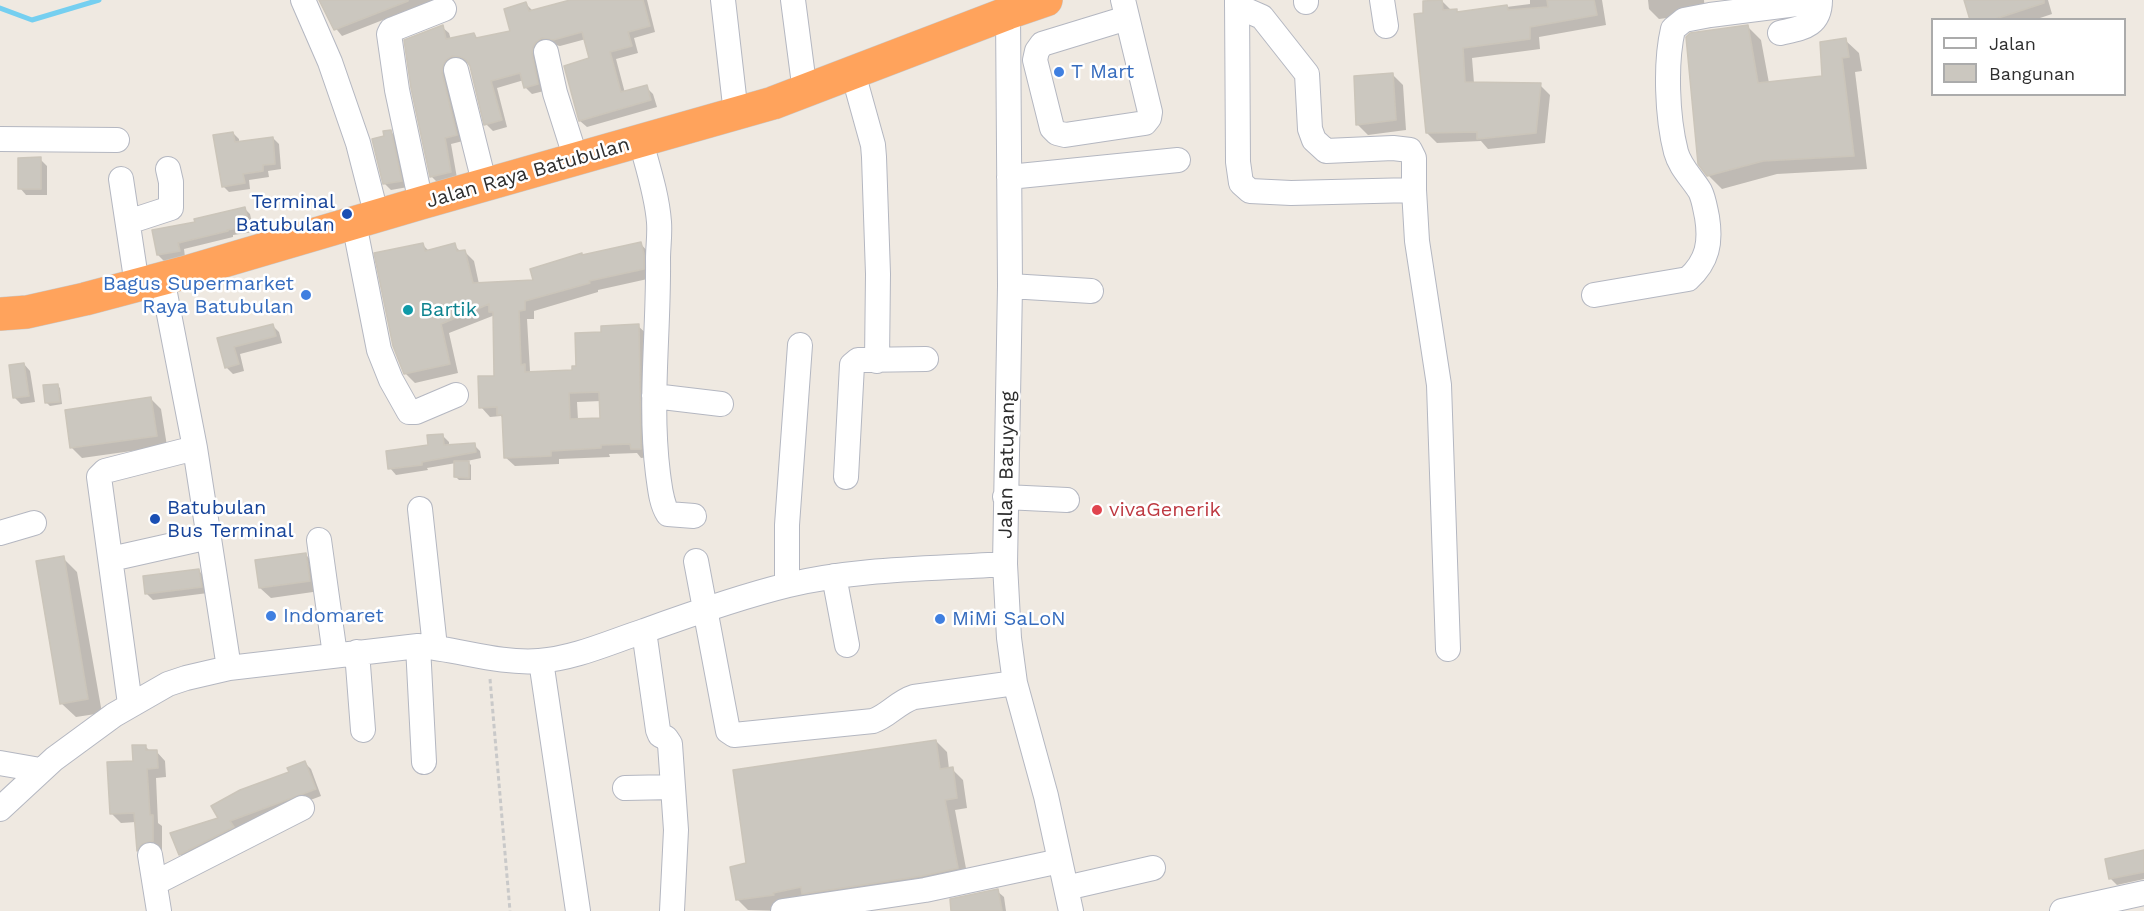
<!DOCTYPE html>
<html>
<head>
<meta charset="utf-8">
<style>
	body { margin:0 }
	#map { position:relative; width:2144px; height:911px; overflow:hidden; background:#efe9e1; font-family:"Work Sans",sans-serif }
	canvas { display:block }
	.legend { position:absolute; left:1931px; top:18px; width:195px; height:78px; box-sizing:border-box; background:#fff; border:2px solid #ababab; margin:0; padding:8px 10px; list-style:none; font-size:18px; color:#2e2e2e }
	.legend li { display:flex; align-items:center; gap:12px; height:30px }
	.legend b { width:30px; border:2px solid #ababab }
</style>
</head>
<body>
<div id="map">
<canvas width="2144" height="911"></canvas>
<ul class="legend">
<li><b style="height:8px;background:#fff"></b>Jalan</li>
<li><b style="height:16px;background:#cbc7bf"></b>Bangunan</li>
</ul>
</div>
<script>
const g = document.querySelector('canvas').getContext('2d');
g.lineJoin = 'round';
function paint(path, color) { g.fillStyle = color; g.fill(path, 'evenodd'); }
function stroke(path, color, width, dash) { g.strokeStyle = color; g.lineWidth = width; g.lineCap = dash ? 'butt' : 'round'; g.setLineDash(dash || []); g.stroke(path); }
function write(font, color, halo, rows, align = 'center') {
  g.font = font + ' "Work Sans",sans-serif'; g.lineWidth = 5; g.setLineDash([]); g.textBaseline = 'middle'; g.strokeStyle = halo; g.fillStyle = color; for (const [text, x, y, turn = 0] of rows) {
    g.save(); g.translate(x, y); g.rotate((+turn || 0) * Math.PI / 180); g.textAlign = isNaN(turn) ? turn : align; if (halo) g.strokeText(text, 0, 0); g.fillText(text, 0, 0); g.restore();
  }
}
paint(new Path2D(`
	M321 0H447L421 12 416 7 342 36 329 20Z
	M575 0H647L655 32 634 38 638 53 616 59 625 93 646 87 653 94 657 107 587 127 580 121 591 59 586 39 560 46 550 44 544 91 532 94 525 87 524 80 497 88 507 127 493 131 486 124 471 65 469 63H459L463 141 451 144 457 178 438 183 431 176 442 27 449 33 451 40 474 34 478 39 512 32 526 4 533 11Z
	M1530 0H1602L1606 25 1539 37 1540 49 1472 58 1474 83 1540 85 1550 95 1545 143 1488 149 1481 141 1437 143 1427 133 1425 15 1442 1 1452 11 1456 10 1459 13 1530 4Z
	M1648 0H1704L1705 13 1659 19 1649 9Z
	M1966 0H2048L2052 14 2034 20H1972Z
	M1747 26 1761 40 1769 83 1824 77 1845 40 1859 53 1862 71 1855 72 1867 169 1777 174 1722 189 1708 175Z
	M1392 74 1403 85 1406 130 1368 135 1357 124Z
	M390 131 397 138 408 187 391 190 385 184 386 137Z
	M233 133 239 139V143L273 138 279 144 281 169 268 171 269 177 249 180 250 189 229 192 223 186Z
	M40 159 47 166V195H26L20 188Z
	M244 208 250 214 254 232 233 235V237L184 249 185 257 164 261 158 255 197 223Z
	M640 243 649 253 652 278 598 290V292L534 311V319H527L530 371 532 373 573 371 602 333 638 326 648 335 650 457 641 458 637 453 609 454 610 457 559 459V464L515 466 505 457 504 419 501 416 490 417 481 407 496 377 495 315 449 333 458 373 415 383 405 373 422 244 429 251 454 245 461 252 464 251 474 261 479 284 535 282 583 257ZM601 401V419L578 420 577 402Z
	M272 325 279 332 282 343 240 354 244 371 233 374 226 367 219 339Z
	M24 364 30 371 35 402 21 404 14 397Z
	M57 385 60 388 62 404 50 406 47 403Z
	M151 399 161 409 167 446 82 458 72 448 67 411Z
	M442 435 449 442V446L474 445 480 451 481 458 467 461 471 465V480H459L456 477V463L427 468 428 470 396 475 390 468 430 447Z
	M306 555 316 565 320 591 271 598 260 588Z
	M63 558 77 572 102 713 76 717 62 704Z
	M199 571 206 578 208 593 153 600 146 593Z
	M936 741 947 752 949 769H952L963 780 967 808 955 810 968 879 785 911 748 910 737 899 748 865Z
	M145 746 151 752 156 751 165 761 166 777 156 778 158 823 162 826V851L151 853 147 859 138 850 136 822 121 823 112 814 135 762Z
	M304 762 311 769 321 796 236 828 239 834 187 861 180 854 220 819Z
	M2144 851V879L2117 885 2110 878Z
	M997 891 1004 897 1006 911H953Z`), '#0003');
stroke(new Path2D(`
	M0 8 32 20 99 0`), '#75cff0', 5);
const building = new Path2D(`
	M319 0H408V1L334 30Z
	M570 0H643L650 26 628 32 632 46 610 52 621 92 647 85 651 100 579 121 564 66 589 58 582 32 553 40 542 38 536 42 533 47 532 54 538 84 524 88 520 73 491 81 502 120 484 125 470 66 466 60 460 57 452 56 446 60 443 66 442 73 457 135 445 138 451 172 430 177 411 88 404 40 443 25 446 39 474 33 476 38 510 31 504 9 526 2 529 11Z
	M1442 0 1443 10 1457 9V12L1507 5 1508 10 1548 7 1547 0H1594L1597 15 1530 27V39L1463 48 1465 82 1541 83 1536 133 1477 139V132L1426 133 1414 14 1423 13V1Z
	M1964 0H2044V3L1992 20H1970Z
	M1748 25 1758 83 1822 76 1820 42 1846 38 1849 57 1842 58 1854 156 1763 161 1707 176 1698 164 1686 37 1690 33Z
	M1393 73 1396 120 1356 125 1354 76Z
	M391 130 402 181 383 184 372 139 384 136 383 131Z
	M233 132 235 142 273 137 275 164 263 165V171L243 174 245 183 222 187 213 135Z
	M41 157V189H18V158Z
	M245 207 249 226 227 230 228 231 178 243 180 251 157 255 152 230 195 222 194 219Z
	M641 242 644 255V269L589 281 590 283 525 301V310L519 311 521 365 525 364V372L572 370V366H576L575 333 601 332V326L639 324 641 449H631L630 444 601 445V448L551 451V456L504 458 502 415H497V407L479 408 478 376H494L493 312H489V304L441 324 450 364 404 374 393 346 374 253 423 243 425 251 455 243 457 251 465 250 473 283 533 280 530 269 582 253V255ZM599 392 600 418 570 419 569 393Z
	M273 324 276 336 234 347 239 364 225 368 217 338Z
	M24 363 29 396 13 398 9 365Z
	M58 384 60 402 45 403 43 385Z
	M151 397 157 436 70 448 65 410Z
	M443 434 444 445 475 443 476 452 422 462V465L388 469 386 451 428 445 427 435Z
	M454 461H469V478L454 477Z
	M306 553 310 581 259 588 255 560Z
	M64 556 88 699 60 704 36 561Z
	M199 569 202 587 145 594 143 576Z
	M936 740 940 769 953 767 957 798 945 800 958 868 922 876 802 894 801 887 773 893 774 895 736 900 730 867 746 863 733 770Z
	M132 745H146V750H157L158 768 147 769 150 815H153V841L142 844 137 851 134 813 110 814 107 762 133 761Z
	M305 761 316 789 230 821 234 827 179 855 170 833 218 818 211 806 240 790 289 772 287 768Z
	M2144 850V872L2109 879 2105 859Z
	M998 889 1002 911H951L950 899Z`);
paint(building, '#cbc7bf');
stroke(building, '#cbc5ba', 1.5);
const minor = new Path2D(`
	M303 0 330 62 358 143 377 217
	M723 0 736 114
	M793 0 805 92
	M1123 0 1150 112 1149 118 1145 123 1065 135 1057 133 1052 128 1035 60 1037 51 1042 44 1127 18
	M1237 0 1238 162 1241 183 1250 191 1291 193 1414 190
	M1306 0V2
	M1382 0 1386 26
	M1237 6 1262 17 1307 74 1310 129 1314 140 1326 151 1393 148 1410 150 1414 158V190L1417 241 1439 385 1448 649
	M1008 13 1010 286 1005 564 1009 638 1015 683 1046 796 1071 911
	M1780 33C1801 28 1820 27 1820 0
	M546 52 555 93 576 159
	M456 70 485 186
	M853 73 873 145 874 157 878 274 877 361
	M0 139 117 140
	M641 142C648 168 657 195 659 222 660 235 658 247 658 259 659 331 649 403 658 474 660 488 661 503 668 514L694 516
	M1009 177 1178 160
	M121 179 137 285
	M421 203 397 90 389 34 391 30 444 9
	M128 222 171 208V182L168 169
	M354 223 379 350 391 380 409 412H416L456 395
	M162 278 195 448 229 668
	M1010 286 1091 291
	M1594 295 1688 279C1708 261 1711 242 1707 217 1705 208 1704 199 1700 191 1692 178 1680 167 1676 152 1667 117 1665 63 1673 29L1684 20 1710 15 1820 1
	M654 396 721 404
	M846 477 852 365 858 360 926 359
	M1005 497 1067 500
	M420 509 435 647
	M0 533 34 523
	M319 540 335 655
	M111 559 209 537
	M696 561 728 731 734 735 873 721C888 716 898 702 914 697L1015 683
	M834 576 847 645
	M787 585V525L800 345
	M644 631 658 730 660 735 666 738 670 744 676 830 672 911
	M418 646 424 762
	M357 652 363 730
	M541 661 578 911
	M130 704 99 477 105 471 195 448
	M0 763 40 770
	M625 788 673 787
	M0 809 54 759 114 715 168 684 186 678 229 668 418 646C459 649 497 664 539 661 576 658 610 642 644 631 691 614 739 597 788 585 859 568 932 569 1005 564
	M150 855 159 911
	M155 883 302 808
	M1066 888 1153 868
	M783 911 925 890 1060 861
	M2062 911 2144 893`);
const highway = new Path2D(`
	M0 314 27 312 85 299 183 273 421 203 773 103 1008 13 1046 0`);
stroke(minor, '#b4b7c1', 26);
stroke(highway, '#c9c9c9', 34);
stroke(new Path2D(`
	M490 679 510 911`), '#c9c9c9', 3, [4.5, 3]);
stroke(minor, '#fff', 24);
stroke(highway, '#ffa35c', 33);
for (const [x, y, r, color] of [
	[1059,72,6,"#3f7fe0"],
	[347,214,6,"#1a4fb4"],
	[306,295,6,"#3f7fe0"],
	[408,310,6,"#0f9aa8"],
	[1097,510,6,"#e0444e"],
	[155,519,6,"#1a4fb4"],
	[271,616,6,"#3f7fe0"],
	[940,619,6,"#3f7fe0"]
]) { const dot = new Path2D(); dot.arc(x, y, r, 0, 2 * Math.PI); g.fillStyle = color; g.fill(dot); stroke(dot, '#fff', 2); }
write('20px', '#366cbe', '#fff', [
	["T Mart",1071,72],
	["Bagus Supermarket",294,284,"right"],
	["Raya Batubulan",294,307,"right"],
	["Indomaret",283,616],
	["MiMi SaLoN",952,619]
], 'left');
write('20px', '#2e2e2e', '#fff', [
	["Jalan Raya Batubulan",528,173,-16],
	["Jalan Batuyang",1007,465,-89]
]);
write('20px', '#164399', '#fff', [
	["Terminal",335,202],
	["Batubulan",335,225],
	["Batubulan",167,508,"left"],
	["Bus Terminal",167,531,"left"]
], 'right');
write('20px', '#0d838f', '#fff', [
	["Bartik",420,310]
], 'left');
write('20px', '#be3a42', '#fff', [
	["vivaGenerik",1109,510]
], 'left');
</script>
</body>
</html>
